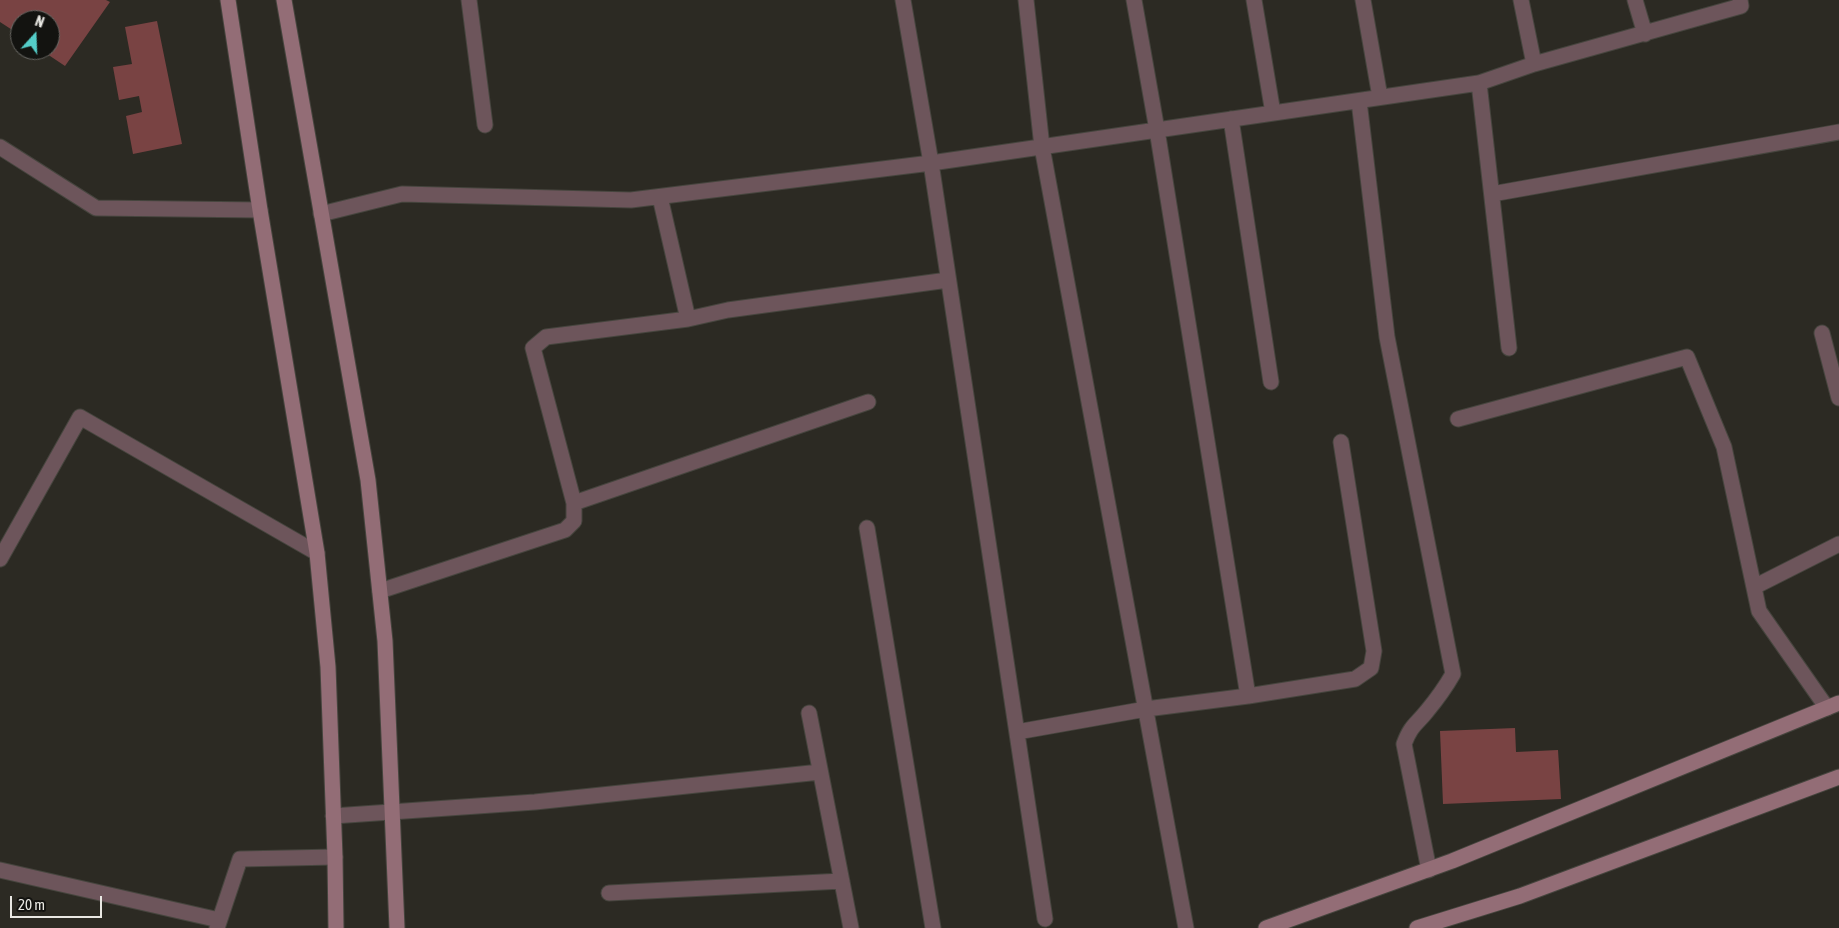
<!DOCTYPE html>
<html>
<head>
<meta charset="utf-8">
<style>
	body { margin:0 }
	#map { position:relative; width:1839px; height:928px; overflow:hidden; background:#2c2a23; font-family:"Asap Condensed",sans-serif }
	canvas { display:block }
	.north { position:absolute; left:10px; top:10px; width:50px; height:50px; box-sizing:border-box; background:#131310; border:1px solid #696864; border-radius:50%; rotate:20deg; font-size:14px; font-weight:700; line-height:20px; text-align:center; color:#e9e8e3 }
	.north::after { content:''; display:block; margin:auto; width:18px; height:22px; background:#54cdc8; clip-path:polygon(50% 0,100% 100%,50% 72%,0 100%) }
	.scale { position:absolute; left:10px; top:896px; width:92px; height:22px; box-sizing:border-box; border:2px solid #e9e8e3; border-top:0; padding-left:6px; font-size:15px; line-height:18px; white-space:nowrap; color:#e9e8e3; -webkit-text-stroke:4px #131310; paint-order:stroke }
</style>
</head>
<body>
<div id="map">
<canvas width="1839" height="928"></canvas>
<div class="north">N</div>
<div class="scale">20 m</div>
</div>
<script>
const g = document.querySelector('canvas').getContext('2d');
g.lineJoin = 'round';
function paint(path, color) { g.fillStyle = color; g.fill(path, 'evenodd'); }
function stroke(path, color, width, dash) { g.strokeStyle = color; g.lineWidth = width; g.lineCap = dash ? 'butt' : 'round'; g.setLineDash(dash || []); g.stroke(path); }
paint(new Path2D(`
	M0 0H106L110 2 65 66 41 50H50V20H20V35L0 22Z
	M157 21 182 144 133 154 126 116 142 112 139 96 119 100 113 67 132 64 125 27Z
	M1515 728 1516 752 1558 750 1561 799 1443 804 1440 731Z`), '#794343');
const street = new Path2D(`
	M469 0 485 125
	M903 0 931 163 1045 919
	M1026 0 1042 147 1186 928
	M1134 0 1157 130 1248 696
	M1254 0 1273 113
	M1363 0 1380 97
	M1521 0 1534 64
	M1635 0 1645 34
	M1479 83 1509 348
	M1359 101 1387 337 1453 674C1445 688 1437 699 1427 711 1416 725 1411 725 1404 744L1429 870
	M1231 119 1271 382
	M0 147 96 208 260 210
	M1492 194 1839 132
	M660 197 688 319 728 310 948 280
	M321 214 402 194 631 200 931 163 1479 83 1534 64 1741 6 1740 0
	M1822 333 1839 398
	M1458 419 1687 357 1724 447 1759 611 1827 708
	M574 503 868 402
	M867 528 933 928
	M0 559 80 417 317 553
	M1754 587 1839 544
	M380 591 565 530 574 521V503L533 348 546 337 688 319
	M809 713 851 928
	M1017 732 1146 709 1248 696 1355 679 1371 668 1374 651 1341 442
	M333 816 535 802 820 772
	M0 870 219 920
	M609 893 842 881
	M217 928 240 859 335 857`);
const secondary = new Path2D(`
	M228 0 260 210 317 553 328 667 335 857 336 928
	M284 0 368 480 385 641 397 928
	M1266 928 1452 861 1839 703
	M1417 928 1520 896 1839 777`);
stroke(street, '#46453e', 17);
stroke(secondary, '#46453e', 17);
stroke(street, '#6d555b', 15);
stroke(secondary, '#936d76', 15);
</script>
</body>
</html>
